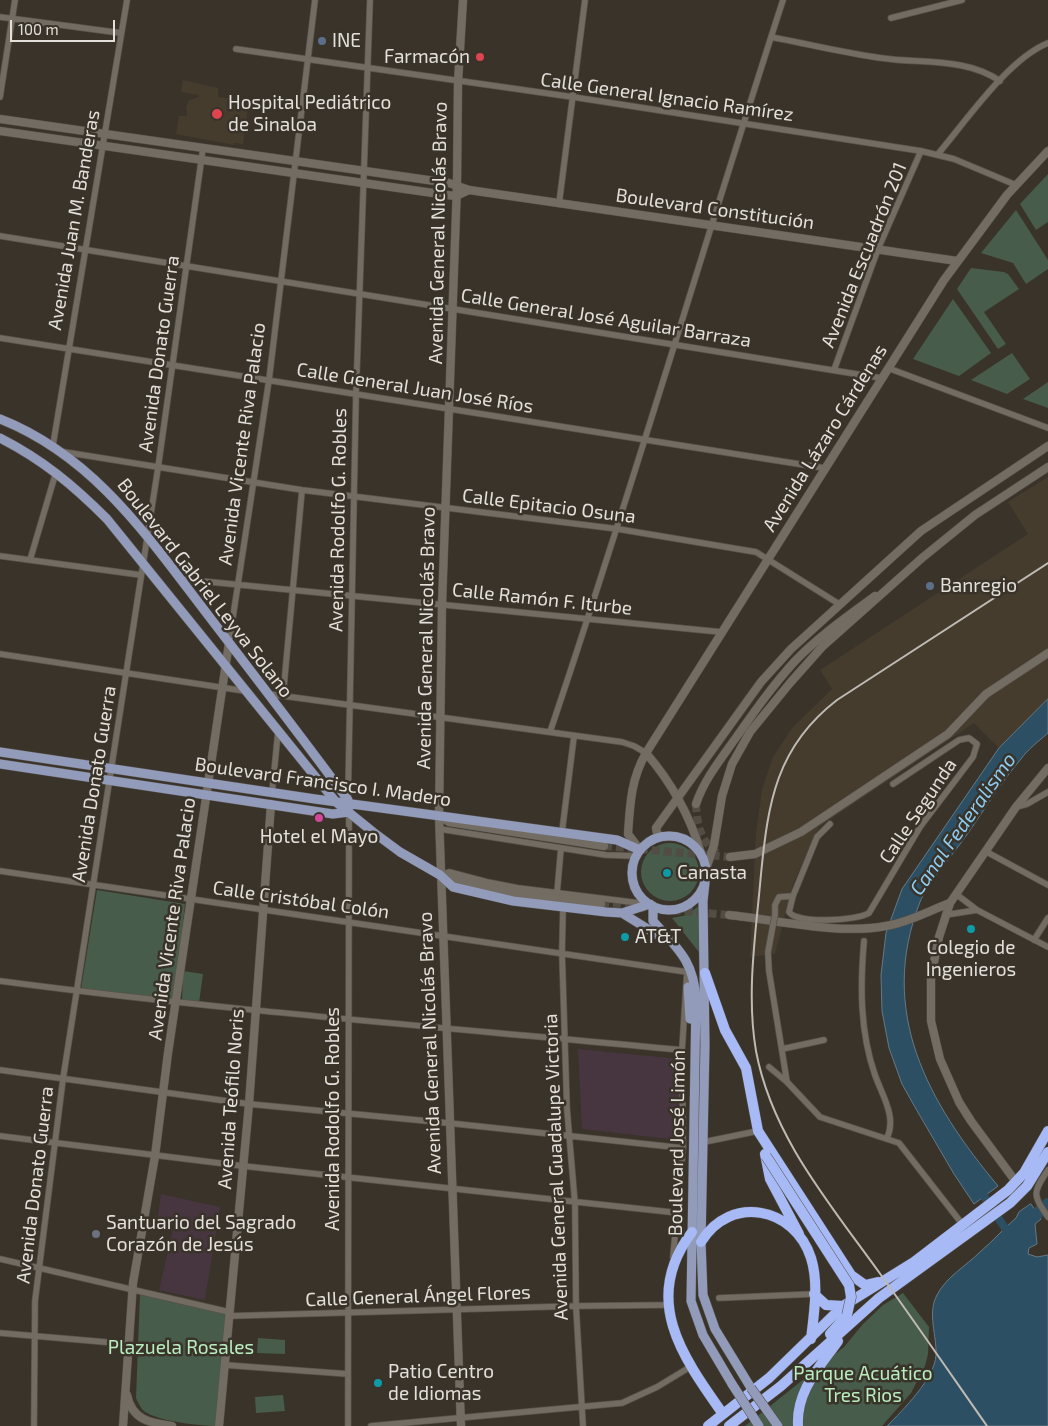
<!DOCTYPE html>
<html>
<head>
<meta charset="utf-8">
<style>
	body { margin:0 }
	#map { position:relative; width:1048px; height:1426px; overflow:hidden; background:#39332a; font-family:"Exo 2",sans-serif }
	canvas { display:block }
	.scale { position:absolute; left:10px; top:20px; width:105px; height:22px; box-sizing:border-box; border:2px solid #e3dfda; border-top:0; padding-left:6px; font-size:15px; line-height:18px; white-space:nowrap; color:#e3dfda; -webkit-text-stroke:4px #39332a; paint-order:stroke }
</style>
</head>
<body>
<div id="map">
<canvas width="1048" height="1426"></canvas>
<div class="scale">100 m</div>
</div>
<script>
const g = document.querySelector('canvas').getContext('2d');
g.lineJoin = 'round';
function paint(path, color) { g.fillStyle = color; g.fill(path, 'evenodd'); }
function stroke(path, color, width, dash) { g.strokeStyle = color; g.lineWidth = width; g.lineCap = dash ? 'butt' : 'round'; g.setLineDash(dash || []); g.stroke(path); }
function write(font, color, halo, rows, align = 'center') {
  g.font = font + ' "Exo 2",sans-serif'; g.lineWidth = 5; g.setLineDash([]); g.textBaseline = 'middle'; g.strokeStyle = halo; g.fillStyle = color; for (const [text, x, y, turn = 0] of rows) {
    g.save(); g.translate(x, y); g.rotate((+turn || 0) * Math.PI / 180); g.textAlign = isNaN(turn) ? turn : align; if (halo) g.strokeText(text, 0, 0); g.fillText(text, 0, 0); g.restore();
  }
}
paint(new Path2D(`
	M183 80 218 88V97L249 101 243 144 234 143V145L176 134 179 116H187L186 107 189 100 199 97V95L181 92Z
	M1048 477V699L999 748 974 723 819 827 793 884 775 954 750 957 756 832 762 790 773 757 793 727 832 689 820 670 1028 534 1008 502Z`), '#453c2e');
paint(new Path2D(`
	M578 1049 680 1059 679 1140 582 1129Z
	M161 1194 220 1207 205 1300 159 1290 174 1225 157 1222Z`), '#473640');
paint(new Path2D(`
	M1048 174V222L1036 230 1020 204Z
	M1016 210 1048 260V269L1026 284 1013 263 981 253Z
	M971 268 1004 272 1008 274 1019 289 984 312 1006 344 998 349 957 289Z
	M953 299 991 353 959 376 913 359Z
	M1012 353 1030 379 1007 394 971 380Z
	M1048 382V408L1023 399Z
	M641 872a29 29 0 1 1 58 0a29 29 0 1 1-58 0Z
	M97 890 185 904 174 1000 81 989Z
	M700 905 702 956 672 918 687 915Z
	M183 971 203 974 199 1003 182 1001Z
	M140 1293 227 1313 217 1426C201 1426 156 1421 144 1411 141 1409 138 1402 136 1398Z
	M903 1293 929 1327 928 1354 925 1366 911 1393 882 1426H745L844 1347 863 1324 883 1305Z
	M258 1338 285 1340V1354L257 1353Z
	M283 1395 285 1411 256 1413 255 1397Z`), '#485c4b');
const water = new Path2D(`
	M1048 699V733C1039 741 1028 749 1021 759 1001 782 985 809 968 833 956 851 927 884 920 902 877 1012 928 1102 998 1186L974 1204 954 1174 916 1109 902 1084 889 1048 882 1011 881 975 886 933 902 889 999 748Z
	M1031 1204 1041 1219 1035 1224 1037 1244 1029 1248 1028 1254 1037 1257 1048 1255V1426H887C903 1410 935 1378 936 1355 937 1336 927 1313 937 1295 946 1277 966 1266 980 1252 993 1241 1003 1229 1016 1218L1019 1212Z`);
paint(water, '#2d4f63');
stroke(water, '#647a87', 1);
stroke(new Path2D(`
	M980 1190 1010 1236`), '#2d4f63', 8);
stroke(new Path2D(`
	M1026 1223 1048 1204`), '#2d4f63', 12);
stroke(new Path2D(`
	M696 804C697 825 700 840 717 853
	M604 846 730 857
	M601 904 729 915`), '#524d44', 8, [8, 4]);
const street = new Path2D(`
	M0 17 121 33
	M891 18 962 0
	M771 37C808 44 844 53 881 58 920 64 965 57 1000 81
	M236 49 573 97 921 151 954 159 1016 185
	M0 97 15 0
	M938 154C966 121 1008 59 1048 43
	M559 204 585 0
	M0 236 881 378
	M0 338 824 468
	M888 368 1048 428
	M834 370 878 249 921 151
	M53 445 127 0
	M64 452 302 490 618 529 756 552 839 604
	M0 556 141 575
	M30 560 56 472
	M180 579 721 632
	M229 643 269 380 315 0
	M0 654 245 691
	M269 694 622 742 634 746 646 753
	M283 696 302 490
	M550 732C632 490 704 244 783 0
	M272 793 278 732
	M348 798 356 394 370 0
	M1016 807 1027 804 1048 792
	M440 829 606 855 636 856
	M562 832 574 736
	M985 851 1048 885
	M0 871 687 972 682 1050 683 1148 673 1257
	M440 875 449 872 487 882 518 888 647 904
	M557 893 561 848
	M956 894 977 910 1048 947
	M793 896 789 912C797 924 856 921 869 913L920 827 973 757 977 744 969 738 959 740 893 784
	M563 908 562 953 567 1109 575 1204 576 1306 583 1426
	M775 915V905L779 897 793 896 817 837 830 824
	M945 915 977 910
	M773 925 768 952 769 971 787 1082
	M1034 940 1048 918
	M864 941C860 987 860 1032 875 1075 882 1095 897 1117 887 1138
	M0 981C227 1011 454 1028 682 1050
	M782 1049 824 1040
	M769 1067 787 1082 820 1117 899 1143 963 1225
	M0 1070 249 1104 448 1123 683 1148
	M0 1136 243 1166 679 1213
	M704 1142 758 1131
	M1048 1170C1032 1193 1033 1195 1048 1217
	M0 1259 229 1312
	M719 1298 814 1294
	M229 1316 576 1306 668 1305
	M0 1333 128 1344
	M225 1365 348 1374
	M34 1426 35 1301 63 1079 158 468 203 148
	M348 1426 349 812
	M371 1426 622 1403 657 1387 690 1367`);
const secondary = new Path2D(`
	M0 119 449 183 469 190 957 261
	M0 131 447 195 456 196 469 190
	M646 753C671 782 690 816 701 853
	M696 804C704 780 720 760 735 739 754 712 773 685 795 661 819 636 848 616 875 596
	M441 817 449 822 604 846
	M658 837 656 828 761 682 791 649 921 531 1048 446
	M640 850 628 834C630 804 631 779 646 753L944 280 1007 195 1048 151
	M730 857 755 854 801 832 948 734 986 694 1048 653
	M706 869 714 845 722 796 732 764 750 732 790 683 822 647 922 558 975 515 1048 467
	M442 875C493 894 546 898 601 904
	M729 915C777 920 839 935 886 926 910 922 928 911 950 903
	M1016 1182 971 1121 959 1102 940 1059 931 1021V977L939 937 950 903 1016 807 1048 768
	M127 1395C132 1420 150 1423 172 1426
	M123 1426 133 1283 155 1156 168 1053 229 643
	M219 1426 249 1104 271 804
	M461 1426 439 816 442 604 457 185 458 82 463 0`);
const primary = new Path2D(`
	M0 419C96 457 150 540 211 619 257 679 303 739 348 800L349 807
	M0 438C43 460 73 485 107 519L322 785 336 802 373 832 400 852 440 875 453 887 513 901 606 912 622 913 650 904
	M0 752 315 799 617 840 640 850
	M0 764 333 814 349 812
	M632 873a37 37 0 1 1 74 0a37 37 0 1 1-74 0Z
	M705 883 703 901 705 1045 701 1242 703 1295 715 1329 751 1388
	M653 906V921C678 949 694 961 696 1000L691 1301 703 1335 732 1384
	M622 913 664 939
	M688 987 690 1019`);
const highway = new Path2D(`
	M705 973 725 1030 746 1068 758 1131 851 1275 865 1285 878 1282
	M765 1154 770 1179 799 1234
	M692 1232C641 1299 682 1356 723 1414
	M701 1242C730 1194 795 1207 811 1258 819 1283 814 1314 811 1339
	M814 1294 826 1305 843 1306
	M830 1334 847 1315
	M708 1426 769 1378 843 1306 914 1262 1008 1190 1024 1173 1048 1131
	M729 1426 781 1386 879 1298 1010 1203 1027 1186 1048 1152
	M798 1426C796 1391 819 1368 838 1341`);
stroke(street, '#57524b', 7);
stroke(secondary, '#57524b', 9);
stroke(primary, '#57524b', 10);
stroke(highway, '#57524b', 11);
stroke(street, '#736c63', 5.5);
stroke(secondary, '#736c63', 8);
stroke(primary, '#939bbb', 9);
stroke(highway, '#a8baf6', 10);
stroke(new Path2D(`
	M987 1426C952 1376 917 1325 881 1275 831 1205 772 1137 756 1051 746 993 756 932 761 874 768 803 776 747 837 700L1048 563`), '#bebab4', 2);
const streetBridge = new Path2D(`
	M773 925 775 915`);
const primaryBridge = new Path2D(`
	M732 1384 759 1426
	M751 1388 778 1426`);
const highwayBridge = new Path2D(`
	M766 1156 849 1285 851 1297 847 1315`);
stroke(streetBridge, '#57524b', 7, []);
stroke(primaryBridge, '#57524b', 10, []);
stroke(highwayBridge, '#57524b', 11, []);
stroke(streetBridge, '#736c63', 5.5);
stroke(primaryBridge, '#939bbb', 9);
stroke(highwayBridge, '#a8baf6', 10);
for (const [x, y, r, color] of [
	[322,41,5,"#5c6f8a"],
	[480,57,5,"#e0444e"],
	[217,114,6,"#e0444e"],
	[930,586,5,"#5c6f8a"],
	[319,818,5,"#d1479c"],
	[667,873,5,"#0f9aa8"],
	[971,929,5,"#0f9aa8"],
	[625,937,5,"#0f9aa8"],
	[96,1234,5,"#6b7280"],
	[378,1383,5,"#0f9aa8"]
]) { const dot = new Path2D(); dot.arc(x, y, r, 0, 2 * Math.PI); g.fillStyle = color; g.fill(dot); stroke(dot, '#39332a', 2); }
write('19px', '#e3dfda', '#39332a', [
	["INE",332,41],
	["Farmacón",470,57,"right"],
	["Hospital Pediátrico",228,103],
	["de Sinaloa",228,125],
	["Banregio",940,586],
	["Hotel el Mayo",319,837,"center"],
	["Canasta",677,873],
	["AT&T",635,937],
	["Colegio de",971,948,"center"],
	["Ingenieros",971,970,"center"],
	["Santuario del Sagrado",106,1223],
	["Corazón de Jesús",106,1245],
	["Patio Centro",388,1372],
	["de Idiomas",388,1394]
], 'left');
write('19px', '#e3dfda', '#39332a', [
	["Calle General Ignacio Ramírez",667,97,8],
	["Boulevard Constitución",715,209,8],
	["Avenida Juan M. Banderas",74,220,-80],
	["Avenida General Nicolás Bravo",438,233,-89],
	["Avenida Escuadrón 201",864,255,-68],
	["Calle General José Aguilar Barraza",606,318,9],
	["Avenida Donato Guerra",159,354,-82],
	["Calle General Juan José Ríos",415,388,9],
	["Avenida Lázaro Cárdenas",825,438,-58],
	["Avenida Vicente Riva Palacio",242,444,-82],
	["Calle Epitacio Osuna",549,506,7],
	["Avenida Rodolfo G. Robles",338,520,-89],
	["Boulevard Gabriel Leyva Solano",205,588,52],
	["Calle Ramón F. Iturbe",542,599,6],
	["Avenida General Nicolás Bravo",426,638,-89],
	["Boulevard Francisco I. Madero",323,782,8],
	["Avenida Donato Guerra",94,784,-81],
	["Calle Segunda",918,811,-56],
	["Calle Cristóbal Colón",301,900,8],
	["Avenida Vicente Riva Palacio",172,919,-82],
	["Avenida General Nicolás Bravo",430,1043,-92],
	["Avenida Teófilo Noris",231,1099,-86],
	["Avenida Rodolfo G. Robles",333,1119,-90],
	["Boulevard José Limón",677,1143,-89],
	["Avenida General Guadalupe Victoria",556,1167,-92],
	["Avenida Donato Guerra",35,1185,-83],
	["Calle General Ángel Flores",418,1296,-2]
]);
write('19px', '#b8edc0', '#39332a', [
	["Plazuela Rosales",181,1348],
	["Parque Acuático",863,1374],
	["Tres Rios",863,1396]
]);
write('italic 20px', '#8dccf1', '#39332a', [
	["Canal Federalismo",963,824,-55]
]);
</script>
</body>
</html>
